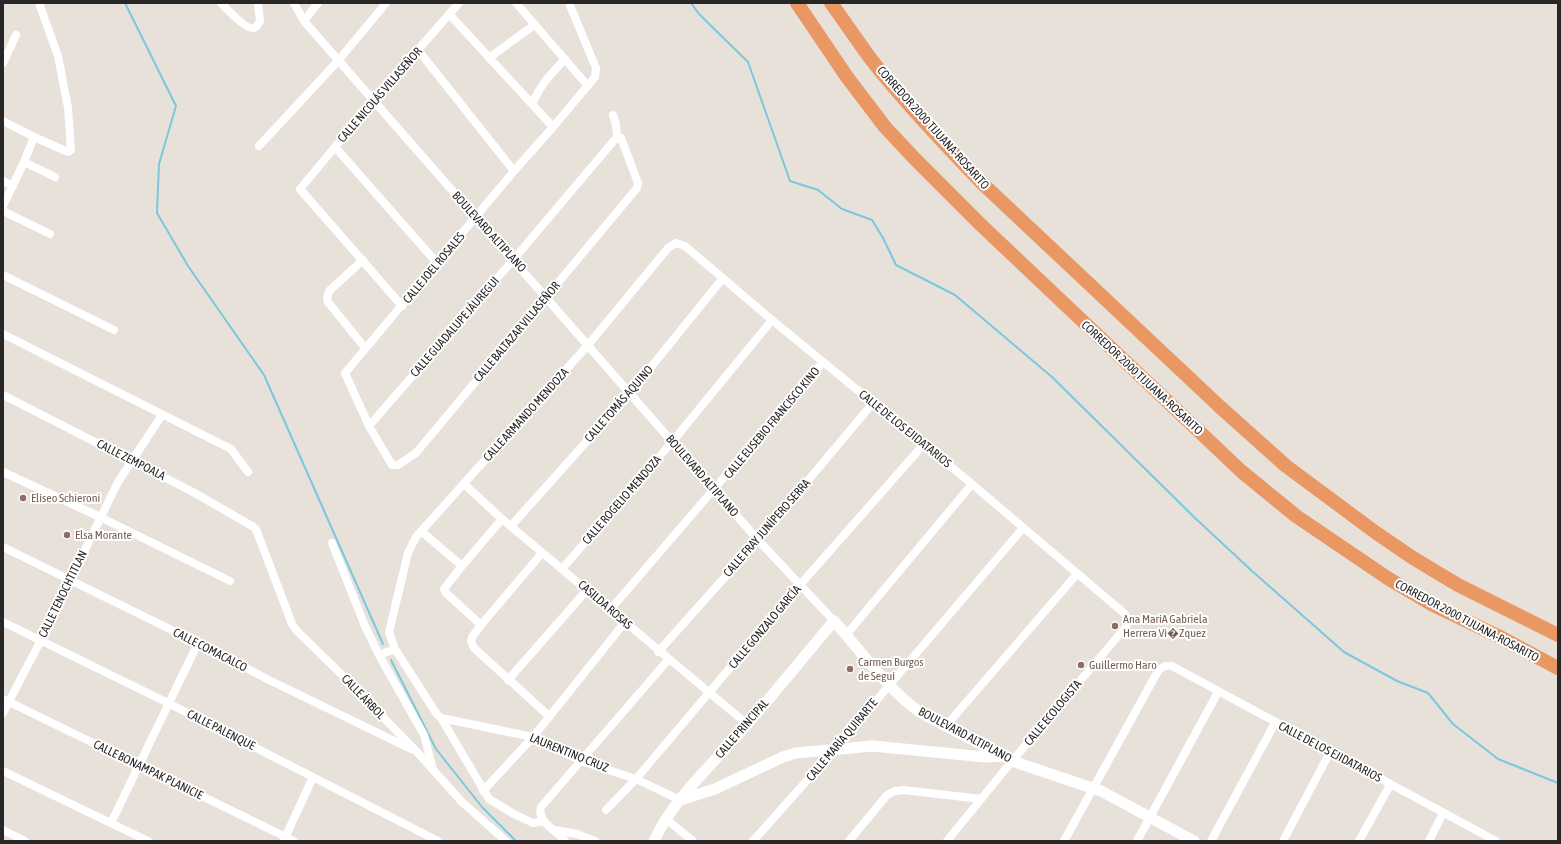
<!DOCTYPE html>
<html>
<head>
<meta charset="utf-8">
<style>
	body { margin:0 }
	#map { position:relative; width:1561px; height:844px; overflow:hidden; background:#e8e1da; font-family:"Asap Condensed",sans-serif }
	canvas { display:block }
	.frame { position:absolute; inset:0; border:4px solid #272727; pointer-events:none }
</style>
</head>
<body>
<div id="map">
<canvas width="1561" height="844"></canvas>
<div class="frame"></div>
</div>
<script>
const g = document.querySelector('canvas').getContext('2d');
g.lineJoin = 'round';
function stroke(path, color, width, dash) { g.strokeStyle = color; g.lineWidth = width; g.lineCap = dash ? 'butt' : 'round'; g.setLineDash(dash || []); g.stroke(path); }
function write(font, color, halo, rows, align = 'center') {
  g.font = font + ' "Asap Condensed",sans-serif'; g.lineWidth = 4; g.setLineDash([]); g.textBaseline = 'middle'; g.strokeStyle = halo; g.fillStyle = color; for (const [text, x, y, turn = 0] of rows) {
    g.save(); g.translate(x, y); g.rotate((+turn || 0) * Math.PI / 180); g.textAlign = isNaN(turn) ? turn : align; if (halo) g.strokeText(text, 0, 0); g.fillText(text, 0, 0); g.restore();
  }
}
stroke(new Path2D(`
	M125 3 176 106 159 164 157 213 188 266 264 375 383 644
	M691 3 699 14 748 62 790 181 818 190 842 209 872 220 883 238 896 265 955 295 1052 377 1194 517 1252 571 1344 652 1397 681 1428 693 1453 724 1498 759 1558 783
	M391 660 436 749 482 807 516 841`), '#79c8de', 2);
stroke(new Path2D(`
	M221 3C227 9 246 30 254 28 257 27 258 24 260 21L258 3
	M294 3 304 21 758 540 834 621
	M516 3 588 86
	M569 3 596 68 595 77 553 127 514 171 345 373 369 426 392 465H398L416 453 637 188 638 183 621 138 617 137
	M450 15 553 127
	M304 21 318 3
	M418 50 514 171
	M489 58 534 25
	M3 63 16 35
	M532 104C542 83 549 76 565 59
	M613 115 616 125 617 137
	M3 121 34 137 68 152 71 150 68 108 58 56 39 3
	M259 146 338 61 386 3
	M335 147 437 263
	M24 162 55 177
	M3 181 13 186
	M3 206 24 162 34 137
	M3 211 50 234
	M363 260 329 291 327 298 328 302 365 348
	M3 275 114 330
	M402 306 300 189 374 100 459 3
	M3 334 231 449 248 472
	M3 395 193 492 252 526 256 529 292 624 297 631 338 671 417 752 462 802 506 841
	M369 426 513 260 617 137
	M3 472 100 517 230 581
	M464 484 502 519 747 724
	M511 526 630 393 723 278
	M421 531 462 566
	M332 543 365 626 379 655 424 735 433 770
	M3 547 198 643 269 680 411 749
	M542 553 481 625 472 637 471 641 474 648 549 716
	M562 569 672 442 772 320
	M610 610 823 362
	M3 622 168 703 438 841
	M481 625 446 593 444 589 462 566 502 519
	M846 635 972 484
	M658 652 758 540 873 403
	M379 655 395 649
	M508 680 587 590
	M3 699 294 841
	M3 713 41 640 118 482 162 415
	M441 718 489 799 514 814 533 823 544 821
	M945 727 1077 574
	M3 771 148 841
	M483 791 533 737 625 622
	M680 800 636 779 581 761 533 737 441 718 436 713 395 649 389 632 408 553 416 537 588 345 668 248 676 243 685 246 772 320 972 484 1125 614C1128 619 1128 623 1125 628L1012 761 947 841
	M606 810 636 779 800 585 924 444
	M666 819 693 841
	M111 823 198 643
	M3 830 25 841
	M555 830 577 834 595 841
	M284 840 313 777
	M565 841C558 832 536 821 541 807L668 660
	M753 841 835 749 1023 528
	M849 841 887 795 895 791 903 790 981 799
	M1064 841 1158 671C1162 667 1165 665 1172 666L1496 841
	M1137 841 1218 692
	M1211 841 1275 723
	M1283 841 1330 752
	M1359 841 1390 785
	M1429 841 1443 813`), '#fff', 8);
stroke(new Path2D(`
	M680 800 715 789 783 757 796 753 873 746 985 757 1003 756
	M654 841C672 801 707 770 735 738 769 700 801 660 834 621 862 652 887 689 921 713L1012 761 1101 791 1194 841`), '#fff', 11);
stroke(new Path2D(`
	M797 3 847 77 885 127 915 159 980 224 1241 471 1296 516 1389 579 1433 605 1498 636 1558 668
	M831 3C844 21 857 40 870 58 905 103 945 145 985 186L1219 406 1286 466 1375 532 1413 558 1458 585 1558 635`), '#e99864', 14);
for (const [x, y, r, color] of [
	[23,498,4,"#8d6e63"],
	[67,535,4,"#8d6e63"],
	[1115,626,4,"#8d6e63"],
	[1081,665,4,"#8d6e63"],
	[850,669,4,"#8d6e63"]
]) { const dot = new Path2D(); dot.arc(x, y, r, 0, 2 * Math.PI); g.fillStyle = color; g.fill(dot); stroke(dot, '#fff', 1.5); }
write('12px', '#272727', '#fff', [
	["CALLE NICOLÁS VILLASEÑOR",380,95,-49],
	["CORREDOR 2000 TIJUANA-ROSARITO",933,128,48],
	["BOULEVARD ALTIPLANO",489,232,48],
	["CALLE JOEL ROSALES",434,268,-50],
	["CALLE GUADALUPE JÁUREGUI",455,327,-49],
	["CALLE BALTAZAR VILLASEÑOR",517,332,-50],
	["CORREDOR 2000 TIJUANA-ROSARITO",1142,378,43],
	["CALLE TOMÁS AQUINO",619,404,-49],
	["CALLE ARMANDO MENDOZA",526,415,-48],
	["CALLE EUSEBIO FRANCISCO KINO",772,423,-50],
	["CALLE DE LOS EJIDATARIOS",905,429,39],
	["CALLE ZEMPOALA",131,460,27],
	["BOULEVARD ALTIPLANO",702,476,49],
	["CALLE ROGELIO MENDOZA",622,500,-49],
	["CALLE FRAY JUNÍPERO SERRA",767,528,-49],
	["CALLE TENOCHTITLAN",63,594,-64],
	["CASILDA ROSAS",605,605,41],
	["CORREDOR 2000 TIJUANA-ROSARITO",1467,621,28],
	["CALLE GONZALO GARCÍA",765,627,-50],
	["CALLE COMACALCO",210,650,27],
	["CALLE ÁRBOL",363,697,46],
	["CALLE ECOLOGISTA",1053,713,-50],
	["CALLE PRINCIPAL",742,729,-49],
	["CALLE PALENQUE",221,730,27],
	["BOULEVARD ALTIPLANO",965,735,28],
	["CALLE MARÍA QUIRARTE",842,740,-50],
	["CALLE DE LOS EJIDATARIOS",1330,752,28],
	["LAURENTINO CRUZ",569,753,22],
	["CALLE BONAMPAK PLANICIE",148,770,26]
]);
write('12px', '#785e54', '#fff', [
	["Eliseo Schieroni",31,498],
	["Elsa Morante",75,535],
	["Ana MariA Gabriela",1123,619],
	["Herrera Vi�Zquez",1123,633],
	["Carmen Burgos",858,662],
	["de Seguí",858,676],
	["Guillermo Haro",1089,665]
], 'left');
</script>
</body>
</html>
